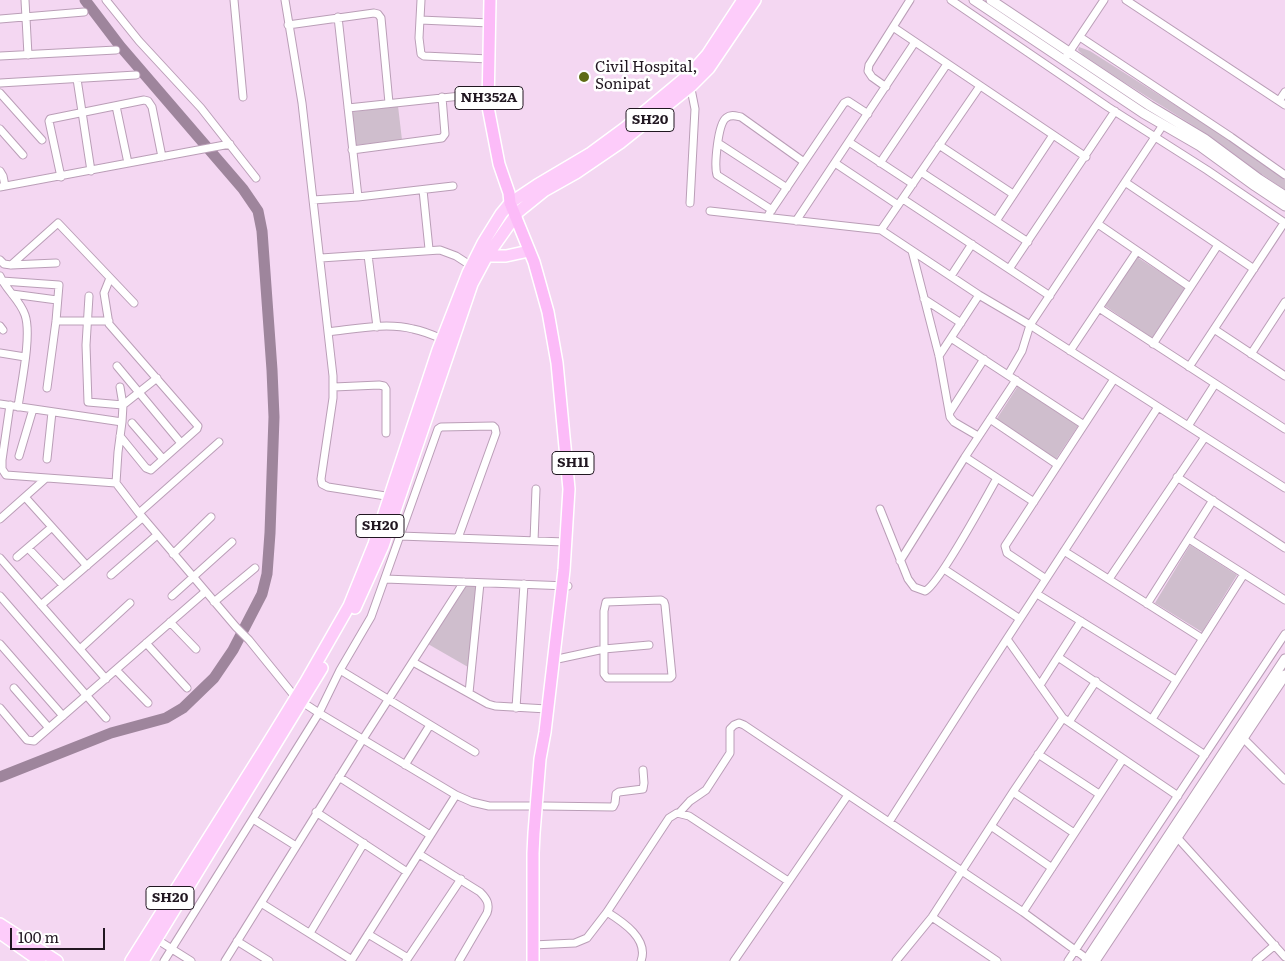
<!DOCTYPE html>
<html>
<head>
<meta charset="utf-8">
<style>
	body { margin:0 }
	#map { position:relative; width:1285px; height:961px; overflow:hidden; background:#f4d7f2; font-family:Literata,serif }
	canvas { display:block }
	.scale { position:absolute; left:10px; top:928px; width:95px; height:22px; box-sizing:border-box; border:2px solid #211721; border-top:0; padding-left:6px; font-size:15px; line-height:18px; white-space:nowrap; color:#211721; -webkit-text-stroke:4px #fff; paint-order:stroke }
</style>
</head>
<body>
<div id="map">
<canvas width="1285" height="961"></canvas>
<div class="scale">100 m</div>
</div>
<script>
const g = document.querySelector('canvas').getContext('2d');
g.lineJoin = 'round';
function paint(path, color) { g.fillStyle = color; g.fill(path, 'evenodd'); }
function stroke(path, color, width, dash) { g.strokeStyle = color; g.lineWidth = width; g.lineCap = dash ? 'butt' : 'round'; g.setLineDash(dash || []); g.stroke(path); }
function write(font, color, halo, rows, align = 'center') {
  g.font = font + ' Literata,serif'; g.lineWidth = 5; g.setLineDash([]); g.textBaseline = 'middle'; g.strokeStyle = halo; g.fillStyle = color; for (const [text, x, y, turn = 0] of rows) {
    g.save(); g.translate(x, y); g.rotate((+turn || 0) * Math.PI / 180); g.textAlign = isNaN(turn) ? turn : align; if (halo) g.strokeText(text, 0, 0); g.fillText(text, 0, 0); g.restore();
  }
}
paint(new Path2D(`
	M1079 47 1090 51 1219 133 1285 180V190L1257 171 1210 136 1122 81 1083 55 1078 50Z
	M398 106 402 140 356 145 352 112Z
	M1137 257 1185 288 1152 338 1105 306Z
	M1018 386 1078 426 1056 459 996 420Z
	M1190 545 1237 575 1202 632 1155 603Z
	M466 585 477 587 468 667 428 644Z`), '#cfbecd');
stroke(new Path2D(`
	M0 777 111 733 166 718 183 708 214 678 233 650 262 594 267 574 270 533 274 417 272 370 262 231 258 211 243 189 120 46 85 0`), '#9e859c', 11);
const minor = new Path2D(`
	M25 0 28 55
	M106 0 139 41 201 108 256 178
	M234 0 243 97
	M285 0 302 103 333 376V398L321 479 322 484 328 487 392 497
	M421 0 419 38 421 54 424 56 489 59
	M951 0 1108 107 1207 170 1285 223
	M1126 0 1285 105
	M338 17 358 197
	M0 19 84 12
	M420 20 490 23
	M288 25 374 13 378 14 381 18 389 103
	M893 27 1086 157
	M1080 37 1231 137 1285 175
	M0 56 116 50
	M1064 60 1104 0
	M77 79 91 171
	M0 83 136 75
	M690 84 695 109 690 203
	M886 87 872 77 868 71 869 65 910 0
	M0 93 42 140
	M1279 101 1285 92
	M116 106 128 163
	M348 108 489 93
	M0 129 23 155
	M849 142 913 184
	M718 143 787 188
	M939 145 1013 194
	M352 150 442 138 445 134 442 97
	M835 163 898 205
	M880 163 947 64
	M0 171 3 176 5 186
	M921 172 1028 242
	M61 177 49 121 50 119 144 100 148 101 152 107 162 157
	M1125 182 1254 269
	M0 187 230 144
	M423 190 429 249
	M903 199 1050 296
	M313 200 358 197 453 186
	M772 210 717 175C714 165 718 124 726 118 731 114 736 116 741 117L804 162
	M710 211 881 230 979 295 1030 325 1285 488
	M769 214 844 103 848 101 868 114
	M796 221 915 42
	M996 221 1053 135
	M1098 224 1190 287
	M881 230 980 86
	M912 251 939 356 950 417 954 422 978 436
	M368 255 377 327
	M321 258 440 250 456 256 473 267
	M0 260 4 264 11 265 56 263
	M11 265 58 223 134 303
	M1009 269 1115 111
	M0 276C6 290 20 300 25 315 32 335 21 385 18 407
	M951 276 972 244
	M110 278 104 293 109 324 198 426 197 429 151 470 146 468 120 436
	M2 281 59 285 56 321 47 388
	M12 294 57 300
	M89 296 86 345 88 402 123 405 157 378
	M924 299 961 323
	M1099 308 1285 429
	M56 321H109
	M0 326 3 330
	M1214 329 1285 376
	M328 332C355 329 386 322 413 329 423 331 433 335 442 339
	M951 338 1084 425
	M1153 344 1218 245
	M1070 351 1137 251
	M0 353 25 357
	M1251 354 1285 302
	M939 356 979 295
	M117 366 181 443
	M1189 367 1284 223
	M1008 375 1022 351 1030 325 1163 125
	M120 387 123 405 122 422 118 452 116 483 139 513 236 627 249 640 296 698 319 713 456 795 472 802 489 806H536
	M334 387 379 385 384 386 386 389V433
	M0 404 122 422
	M10 405 2 460V469L6 475 116 483
	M950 412 984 359
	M990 419 1058 465
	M132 423 163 459
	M1188 426 1215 384
	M19 456 33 409
	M965 457 1034 502
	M47 459 52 412
	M1177 477 1285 548
	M880 509 908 579 914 587 925 591C938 586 987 496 997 478
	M139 513 219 442
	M0 519 45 479
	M52 527 87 566
	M400 536 565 542
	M1189 539 1285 600
	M534 541 536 489
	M28 548 63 585
	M1064 551 1203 639
	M173 554 211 517
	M17 557 52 527 25 497
	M0 558 106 679
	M900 561 965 457 1016 380
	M944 569 1020 619
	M111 575 157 535
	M385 579 568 586
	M1046 579 1007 553 1005 546 1114 379
	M1109 579 1205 437
	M1037 594 1176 680
	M0 596 106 718
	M172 596 232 542
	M661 600 664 602 665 605 672 676 670 678H607L604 674V611L606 602Z
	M214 602 255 568
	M1147 604 1213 500
	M41 605 142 518
	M170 622 196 649
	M1007 639 1063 718 1178 796
	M146 643 187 688
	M0 644 63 716
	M80 649 130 603
	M1058 657 1205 755
	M553 660 604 649 649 645
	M413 662 488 704 495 706 547 709
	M116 670 148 703
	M340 670 475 752
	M1040 685 1081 621
	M14 688 49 728
	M469 693 480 583
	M0 708 27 740 34 741 205 592
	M516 708 524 584
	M1152 719 1244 574
	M1069 722 1096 681
	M1241 736 1285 780
	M1038 754 1099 794
	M405 765 430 725
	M339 777 430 835
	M1013 792 1074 833
	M544 806 613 807 615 803 616 794 619 792 643 789 644 783 643 770
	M316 812 407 872
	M679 813 690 801 706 790 730 753V729L734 725 739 723 744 725 1023 912 1090 961
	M253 819 296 846
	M889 822 971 694 1158 407
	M991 826 1052 868
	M1175 835 1285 957
	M419 854 480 892C487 899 490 904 487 913L459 961
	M261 903 352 960
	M607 912C623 922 649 939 641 961
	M1023 912 1123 759
	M932 917 997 961
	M310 933 364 843
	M368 934 408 958
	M156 939 191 961
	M237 941 269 961
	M533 945 575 943 587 938 607 912 669 818 677 813 689 816 788 881
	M164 961 319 713 340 670 371 617 438 429 441 427 493 426 495 428 496 433 458 538
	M225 961 363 739 464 582
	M351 961 456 795
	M406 961 461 879
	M734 961 848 795
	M896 961 932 917 1013 792 1063 718
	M1068 961 1285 634
	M1256 961 1275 945`);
const tertiary = new Path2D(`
	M974 0 1143 113 1200 146 1255 186 1285 206
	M991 0 1150 106 1205 139 1259 179 1285 196
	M1086 961 1285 659
	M1095 961 1285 675`);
const primary = new Path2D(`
	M487 256H506L529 251
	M355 608 383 546 472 284 487 256 518 212 544 191 576 173 620 143 691 86 709 68 755 0
	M0 924 57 961
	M0 933 40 961
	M131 961 265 748 305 683 349 606 374 544 438 350 468 273 483 243 501 214 510 203 537 185 591 153 625 128 691 73 707 55 743 0
	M143 961 322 668`);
const trunk = new Path2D(`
	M490 0 488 107 499 164 509 193 510 203 534 262 548 312 557 363 569 489 564 570 545 732 540 759 534 833 533 853V961`);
stroke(minor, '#ba9eb7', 9);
stroke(tertiary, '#ba9eb7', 11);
stroke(primary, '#fff', 14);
stroke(trunk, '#fff', 14);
stroke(minor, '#fff', 7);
stroke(tertiary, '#fff', 9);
stroke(primary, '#fdccfa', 11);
stroke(trunk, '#fcbbf8', 11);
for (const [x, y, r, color] of [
	[584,77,6,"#5e6b14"]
]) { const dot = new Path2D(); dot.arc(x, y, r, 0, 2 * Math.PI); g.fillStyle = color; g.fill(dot); stroke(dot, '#fff', 2); }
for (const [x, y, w] of [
	[489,98,68],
	[650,120,48],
	[573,463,42],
	[380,526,48],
	[170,898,48]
]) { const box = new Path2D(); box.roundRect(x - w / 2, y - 11.5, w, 23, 4); g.fillStyle = '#fff'; g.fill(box); stroke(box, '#211721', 1); }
write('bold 14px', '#211721', null, [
	["NH352A",489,98],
	["SH20",650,120],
	["SH11",573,463],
	["SH20",380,526],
	["SH20",170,898]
]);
write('15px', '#211721', '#fff', [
	["Civil Hospital,",595,68],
	["Sonipat",595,85]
], 'left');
</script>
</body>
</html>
